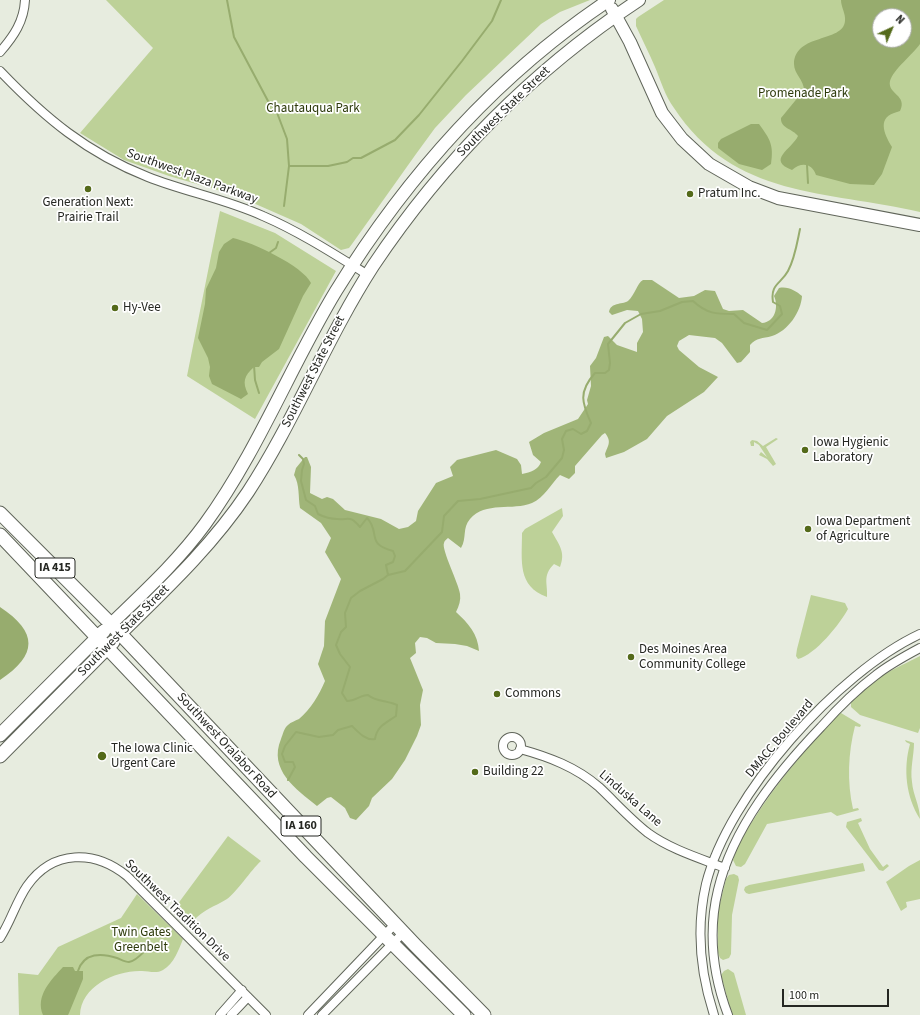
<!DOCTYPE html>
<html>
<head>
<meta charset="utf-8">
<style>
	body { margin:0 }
	#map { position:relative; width:920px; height:1015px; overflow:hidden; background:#e7ecdf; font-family:"Source Sans 3",sans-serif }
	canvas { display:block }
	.north { position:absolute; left:872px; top:8px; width:40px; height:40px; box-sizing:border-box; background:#fff; border:1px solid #a8a9a7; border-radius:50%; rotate:44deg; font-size:11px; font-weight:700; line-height:16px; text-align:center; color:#252722 }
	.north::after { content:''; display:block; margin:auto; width:14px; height:18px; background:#546a1a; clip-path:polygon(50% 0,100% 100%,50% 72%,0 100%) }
	.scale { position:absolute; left:782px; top:989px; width:107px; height:18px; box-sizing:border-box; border:2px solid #252722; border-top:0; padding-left:5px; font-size:12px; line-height:14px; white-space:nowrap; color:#252722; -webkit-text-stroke:3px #fff; paint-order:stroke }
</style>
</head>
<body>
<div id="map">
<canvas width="920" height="1015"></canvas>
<div class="north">N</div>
<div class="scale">100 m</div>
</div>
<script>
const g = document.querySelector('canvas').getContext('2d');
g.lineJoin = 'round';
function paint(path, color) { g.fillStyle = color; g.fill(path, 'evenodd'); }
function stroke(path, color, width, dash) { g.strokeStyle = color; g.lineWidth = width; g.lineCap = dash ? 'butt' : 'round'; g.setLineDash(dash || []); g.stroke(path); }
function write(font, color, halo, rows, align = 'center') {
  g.font = font + ' "Source Sans 3",sans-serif'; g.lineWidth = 3.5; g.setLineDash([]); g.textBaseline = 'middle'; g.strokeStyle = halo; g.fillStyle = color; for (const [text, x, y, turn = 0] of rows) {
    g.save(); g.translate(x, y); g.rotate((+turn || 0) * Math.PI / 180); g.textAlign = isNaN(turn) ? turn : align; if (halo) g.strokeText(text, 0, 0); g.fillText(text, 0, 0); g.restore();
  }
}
paint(new Path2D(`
	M106 0H590L560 12 541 24 466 95 435 128 416 154 352 244 349 248 341 250 301 224 235 195 169 176 124 160 80 133 153 48Z
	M664 0H920V212C826 190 734 199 674 108 665 96 661 81 655 67 649 53 642 39 636 26V19L638 17ZM880 16H904V40H880Z
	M220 211 275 233 336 271 255 419 187 376Z
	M776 438 778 439 766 447 776 464 773 466 767 459 759 455 761 452 767 457 759 445 754 442V446H751L750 442 752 440 757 441 763 446Z
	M562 508 563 516 552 532C559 545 566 552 560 567L554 564C542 576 548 583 547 597 517 586 522 561 522 533L525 529Z
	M811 595 845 603 848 609C840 624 815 655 798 659L796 656 797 649Z
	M920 656V728L918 733 860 715 851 707V703C865 681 897 668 920 656Z
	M841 713 861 725 860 727 855 726C848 753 847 782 853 809L858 808 859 810 837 816 831 812 767 824 745 864 741 867 736 866 733 860C736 847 745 833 752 822 777 782 805 750 836 716Z
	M905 740 914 743C914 756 910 768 912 782 913 795 920 806 920 819 906 797 903 769 910 744L906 742Z
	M861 818 862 821 858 823 870 849 883 867 887 864 889 866 883 871 879 870 846 827 847 822Z
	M228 836 261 861C251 870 236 893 227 899 214 907 204 909 193 921L177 905Z
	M920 860V899L906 902 907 907 901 911 886 882 909 866Z
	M863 863 865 871 749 894 746 893 744 890 745 887 749 885Z
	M734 874 738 876 739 880 732 915 731 954 729 958 723 960 720 958 718 953V911L726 879 729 875Z
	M137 894 183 939C179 949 174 964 163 970 156 974 149 971 142 971 116 970 81 986 80 1015H19L18 973 38 975 58 947 121 918Z
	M728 969 734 973 746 1015H732L721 975 724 971Z`), '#bdd198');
paint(new Path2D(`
	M643 280H652L679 298 694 296 705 290 715 291 723 309 729 311 743 310 762 323C775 322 779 307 774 296L779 288C788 286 796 291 802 296 801 312 788 331 772 336 762 339 757 337 750 345V352L741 362 737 363 722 343 715 338 689 335 679 341 677 346 679 350 699 367 718 377 704 392 667 416 647 439 624 452 606 458 605 454C608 445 612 442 605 433L602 435 575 466V473L569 479 560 475C551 484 544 498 532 503 513 511 485 501 470 519 462 528 467 538 461 548L448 538C446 540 444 541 444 543 441 549 459 584 460 594 461 600 459 606 456 612 468 623 478 634 479 651L467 646 455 644 436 643 427 638 420 637 415 643 416 653 410 658 423 690 420 705 421 725 417 736 405 760 392 779 372 798 369 806 356 820 350 818 345 808 331 797 327 798 317 806C296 789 268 770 281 739 283 734 284 728 288 725 291 722 295 721 299 719 311 709 319 695 325 681L318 664 324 646 325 621 341 579 325 552 331 538 321 523 300 508C298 497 300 485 294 475L296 468 305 457H307L311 467 310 493 322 499 327 497 333 499 345 510 381 519 399 529 408 527 416 521 418 511 436 483 453 476 450 467 457 460 496 450 517 459 521 465 522 474C531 472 538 470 541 462L533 455 529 442 544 433 578 419 588 404 587 400 591 386 590 366 596 358 604 337 608 336 617 345 637 352V343L643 332 642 319 638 311 627 310 612 315 609 312C611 302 621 305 628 301 635 295 637 283 643 280Z`), '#a0b578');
paint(new Path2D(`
	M841 0H920V44C913 54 893 70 890 81 887 94 908 95 900 111 898 112 896 112 894 113 876 119 886 137 892 147L882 174 874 185 850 184 816 175C812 163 801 162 792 170 766 160 792 149 798 136 793 129 780 128 781 118L804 90C804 80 794 74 794 64 795 33 843 43 845 21 846 14 841 7 841 0ZM880 16H904V40H880Z
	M751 124H759C770 139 774 145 771 164L762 170 739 164 718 148V143L721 139Z
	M233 238C252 242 303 266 311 283L303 296 279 349 262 362 259 367H254C244 376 242 382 248 394L241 399 212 384 209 376 210 367 208 358 198 338 205 304 206 289 216 268 219 252 224 244Z
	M0 607C38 632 38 655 0 680Z
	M63 967H73L75 971H83V979L69 1013 68 1015H43C35 996 51 980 63 967Z`), '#97ac6e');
stroke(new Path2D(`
	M227 0 234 37 268 101 276 110 287 139 289 166 284 206
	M807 165 808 183
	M289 166H328L347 162 353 158H361L395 140 419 115 462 61 492 21 501 0
	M269 253 276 248 278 242
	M254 365 255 380 259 393
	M299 455 303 459 304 464 302 470 301 481 306 500 315 506 318 514C324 517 331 519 337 519 350 520 350 515 360 527L367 518C381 532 365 544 393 551L395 556 393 562 386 565 388 575
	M288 780 295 767 293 762H285L282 754 285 746 296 732 319 737 333 735 338 730 352 726C358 732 366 741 375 739 377 726 386 723 396 716L397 705C387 700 376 702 368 695 360 695 356 701 347 701L342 693 350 667 340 654 336 645 341 632 346 627 345 613 351 598 360 591 383 579 388 575 405 571 442 532 444 516 458 501 480 499 531 488 536 483 546 477 562 458 564 450 562 439 566 431 573 429 581 434 587 431 591 423C582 403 578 392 595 373H605L609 370 610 363 608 344 625 323 641 314 660 311 682 302 693 301C707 314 716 314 734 314L744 323 767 330 782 314 780 306 773 302C770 284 781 284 788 271 795 258 797 243 800 229
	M78 971C84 952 102 953 117 958 120 959 125 962 129 962 137 961 145 950 151 945`), '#97ac6e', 2);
const street = new Path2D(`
	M0 52C14 36 24 21 25 0
	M0 71C45 118 87 153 148 177 186 192 226 199 263 216 300 232 334 254 368 275
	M503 746a9 9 0 1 1 18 0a9 9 0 1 1-18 0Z
	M520 749C549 757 576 767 599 787 615 802 630 819 648 833 670 849 699 858 725 868
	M0 938C11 921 16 902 27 886 53 849 95 850 127 876L266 1015
	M220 1015 242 990
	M231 1015 248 997
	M308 1015 395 924
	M322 1015 403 933
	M714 1015C700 972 696 928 706 884 728 795 838 672 920 634
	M728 1015C713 975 708 931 718 890 733 827 778 772 821 727 838 708 856 690 876 675 890 664 905 656 920 648`);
const secondary = new Path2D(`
	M612 9 630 42 662 113 682 139 709 164 749 187 778 198 920 225
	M111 624C144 592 178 561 205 524 258 451 290 367 336 291 407 176 497 75 609 0
	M120 634C166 589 212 546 248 492 295 420 326 339 373 266 443 161 534 69 639 0`);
const primary = new Path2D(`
	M0 513 111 624 415 945 484 1015
	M0 535 306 857 464 1015
	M0 735 104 631
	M0 756 113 642`);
stroke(street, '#60655a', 10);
stroke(secondary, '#60655a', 14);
stroke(primary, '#60655a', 15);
stroke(street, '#fff', 8);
stroke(secondary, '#fff', 12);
stroke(primary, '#fff', 13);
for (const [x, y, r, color] of [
	[88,189,4,"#546a1a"],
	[690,194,4,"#546a1a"],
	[115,308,4,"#546a1a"],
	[805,450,4,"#546a1a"],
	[808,529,4,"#546a1a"],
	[631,657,4,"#546a1a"],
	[497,694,4,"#546a1a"],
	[102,756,5,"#546a1a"],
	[475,772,4,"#546a1a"]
]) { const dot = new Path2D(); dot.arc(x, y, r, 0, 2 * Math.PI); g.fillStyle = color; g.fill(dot); stroke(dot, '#fff', 1.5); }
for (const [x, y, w] of [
	[55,568,40],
	[301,826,40]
]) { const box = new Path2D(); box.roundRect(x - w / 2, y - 10, w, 20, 3); g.fillStyle = '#fff'; g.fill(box); stroke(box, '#252722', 1); }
write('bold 12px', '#252722', null, [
	["IA 415",55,568],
	["IA 160",301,826]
]);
write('13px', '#2d3a0b', '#fff', [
	["Promenade Park",803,94],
	["Chautauqua Park",313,109],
	["Twin Gates",141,933],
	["Greenbelt",141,948]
]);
write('13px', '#252722', '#fff', [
	["Southwest State Street",504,112,-44],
	["Southwest Plaza Parkway",192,177,20],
	["Southwest State Street",314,372,-63],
	["Southwest State Street",124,631,-45],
	["DMACC Boulevard",780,739,-50],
	["Southwest Oralabor Road",226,746,47],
	["Linduska Lane",630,799,41],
	["Southwest Tradition Drive",177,911,44]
]);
write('13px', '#252722', '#fff', [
	["Pratum Inc.",698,194],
	["Generation Next:",88,203,"center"],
	["Prairie Trail",88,218,"center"],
	["Hy-Vee",123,308],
	["Iowa Hygienic",813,443],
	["Laboratory",813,458],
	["Iowa Department",816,522],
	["of Agriculture",816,537],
	["Des Moines Area",639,650],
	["Community College",639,665],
	["Commons",505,694],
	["The Iowa Clinic",111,749],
	["Urgent Care",111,764],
	["Building 22",483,772]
], 'left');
</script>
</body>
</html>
